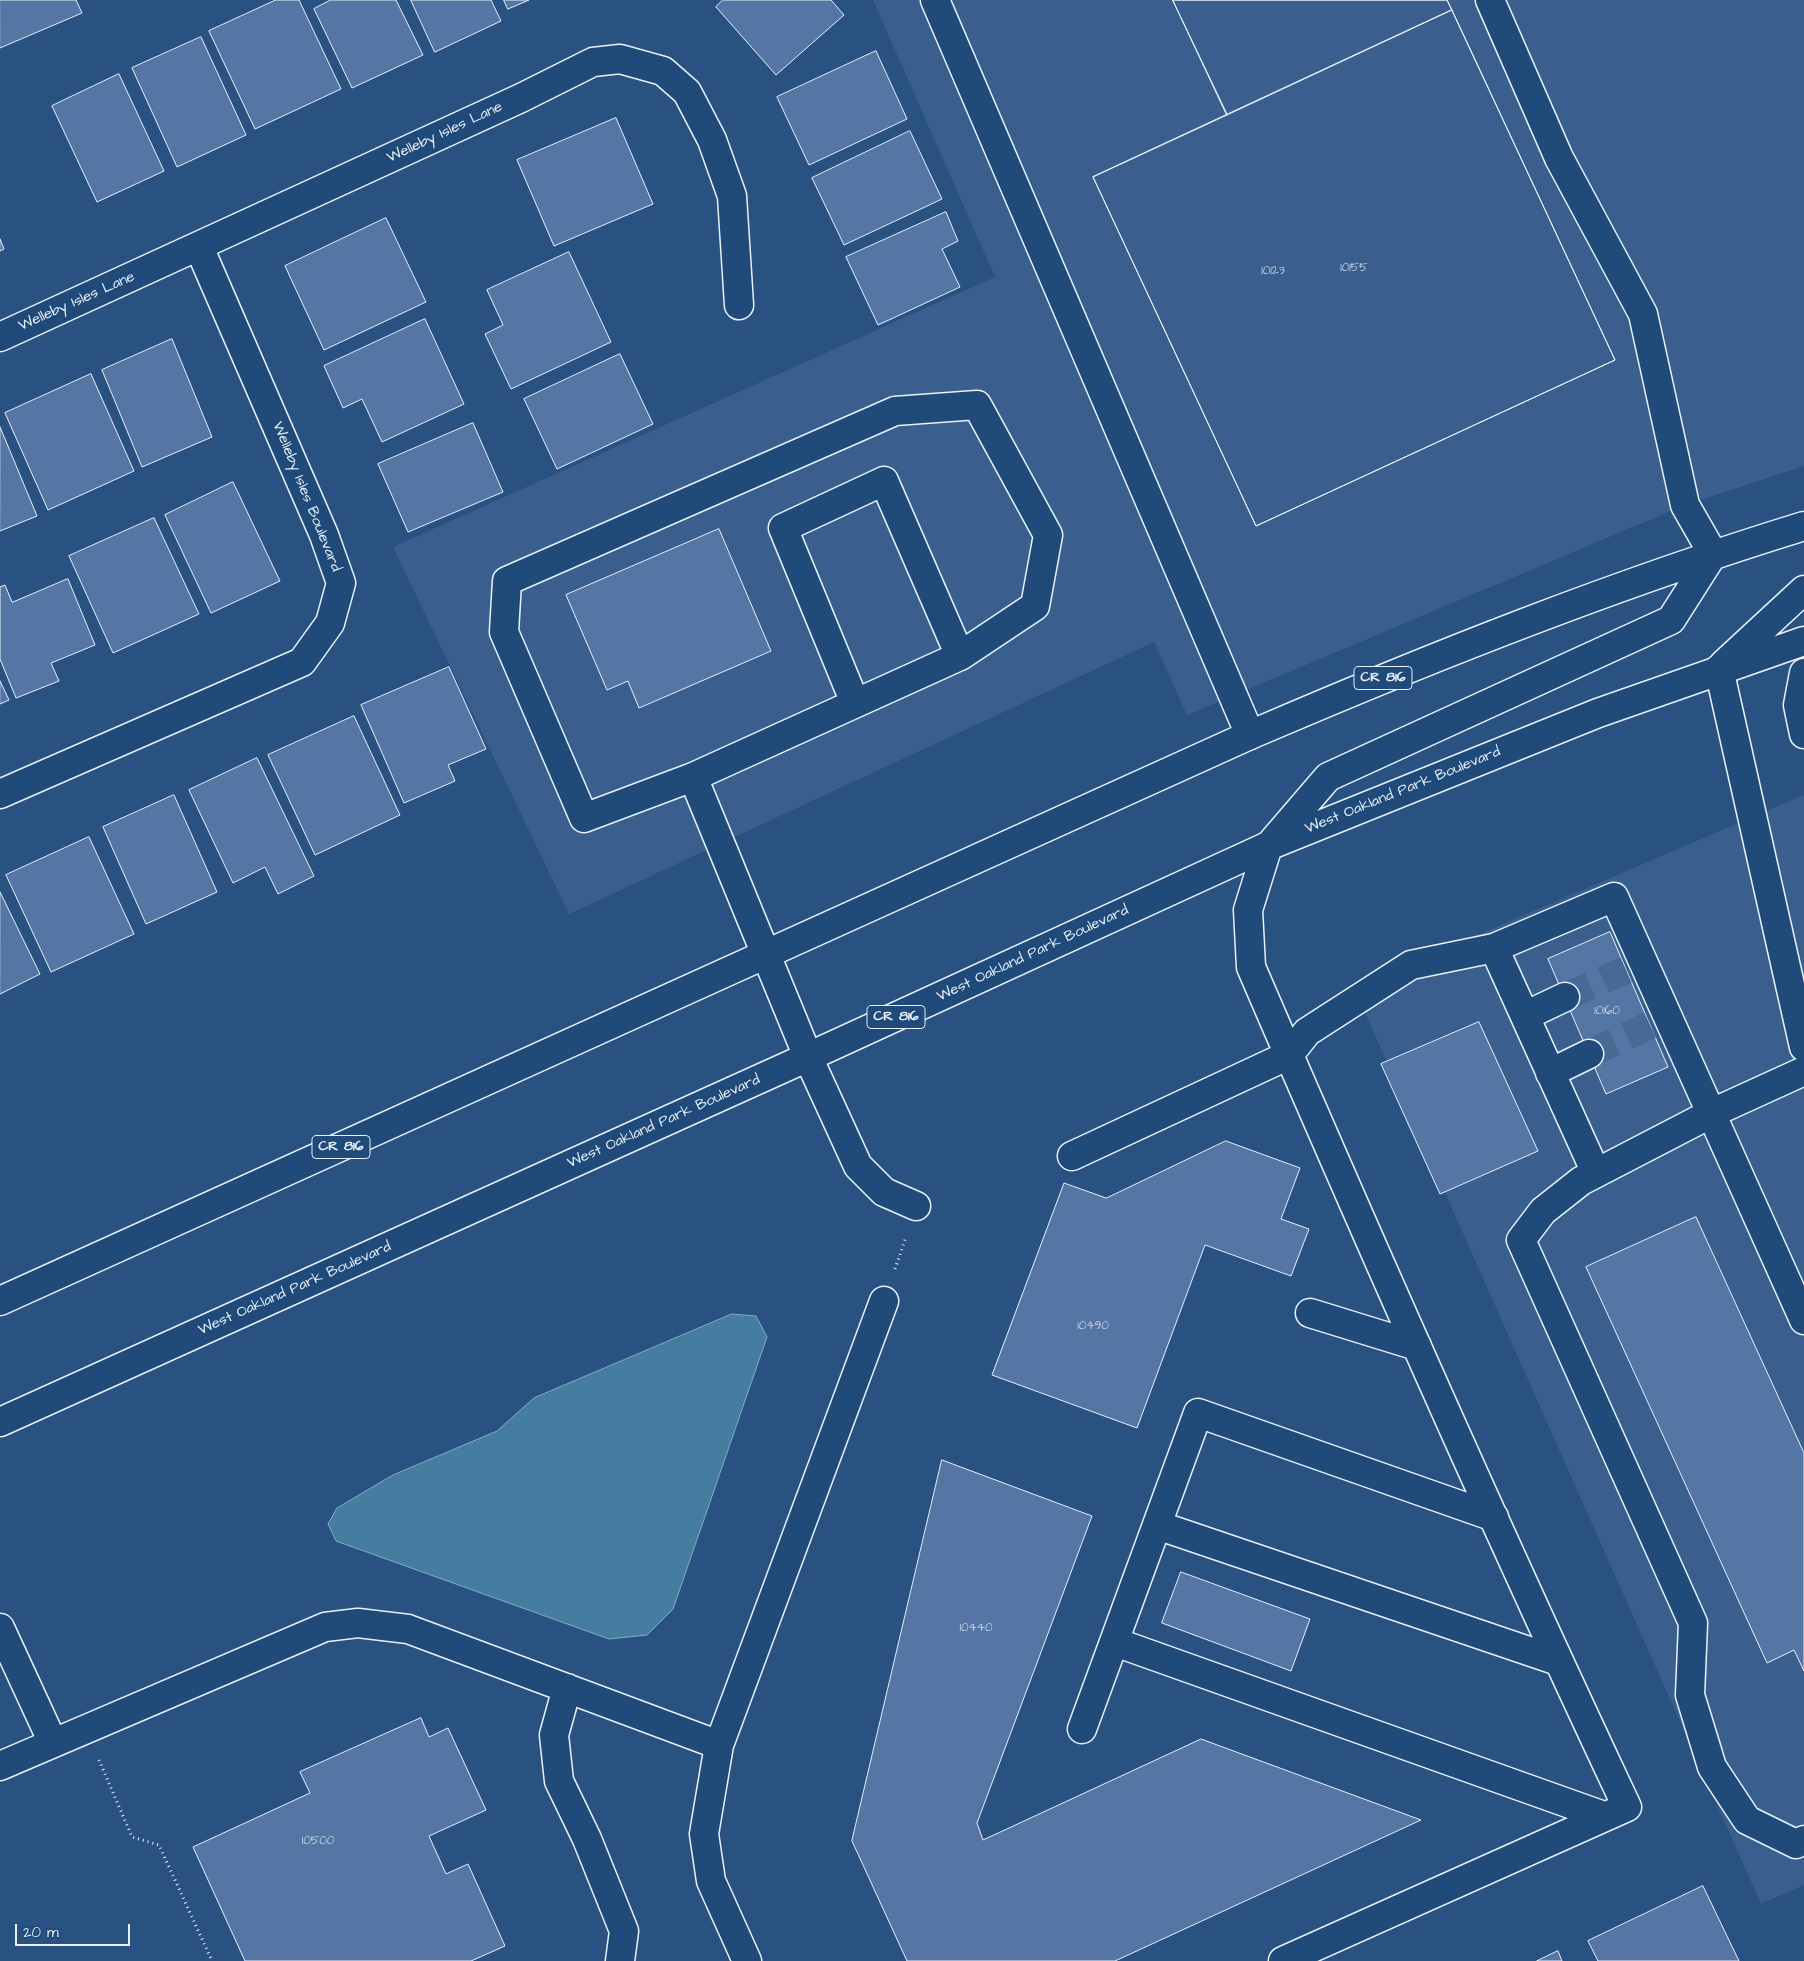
<!DOCTYPE html>
<html>
<head>
<meta charset="utf-8">
<style>
	body { margin:0 }
	#map { position:relative; width:1804px; height:1961px; overflow:hidden; background:#295282; font-family:"Architects Daughter",sans-serif }
	canvas { display:block }
	.scale { position:absolute; left:15px; top:1924px; width:115px; height:22px; box-sizing:border-box; border:2px solid #e8f1f8; border-top:0; padding-left:6px; font-size:15px; line-height:18px; white-space:nowrap; color:#e8f1f8; -webkit-text-stroke:4px #1f4a7a; paint-order:stroke }
</style>
</head>
<body>
<div id="map">
<canvas width="1804" height="1961"></canvas>
<div class="scale">20 m</div>
</div>
<script>
const g = document.querySelector('canvas').getContext('2d');
g.lineJoin = 'round';
function paint(path, color) { g.fillStyle = color; g.fill(path, 'evenodd'); }
function stroke(path, color, width, dash) { g.strokeStyle = color; g.lineWidth = width; g.lineCap = dash ? 'butt' : 'round'; g.setLineDash(dash || []); g.stroke(path); }
function write(font, color, halo, rows, align = 'center') {
  g.font = font + ' "Architects Daughter",sans-serif'; g.lineWidth = 4; g.setLineDash([]); g.textBaseline = 'middle'; g.strokeStyle = halo; g.fillStyle = color; for (const [text, x, y, turn = 0] of rows) {
    g.save(); g.translate(x, y); g.rotate((+turn || 0) * Math.PI / 180); g.textAlign = isNaN(turn) ? turn : align; if (halo) g.strokeText(text, 0, 0); g.fillText(text, 0, 0); g.restore();
  }
}
paint(new Path2D(`
	M873 0H1804V466L1685 505 1187 715 1154 642 569 914 393 547 995 277Z
	M1804 795V1885L1761 1904 1354 988Z`), '#3a5f8e');
const water = new Path2D(`
	M732 1314 756 1316 767 1337 673 1609 647 1635 609 1639 336 1541 328 1524 337 1508 393 1475 497 1431 534 1398Z`);
paint(water, '#457da1');
stroke(water, '#86abc4', 1);
const building = new Path2D(`
	M0 0H76L82 13 0 48Z
	M276 0H299L341 89 255 129 209 31Z
	M331 0H396L423 55 352 88 314 9Z
	M411 0H491L501 21 435 52Z
	M504 0H529L508 9Z
	M723 0H831L844 15 776 75 716 7Z
	M1173 0H1447L1615 360 1256 526 1093 177 1227 115Z
	M1173 0H1447L1452 10 1227 115Z
	M1452 10 1615 360 1256 526 1093 177Z
	M201 37 246 135 177 167 132 68Z
	M876 51 907 119 809 165 777 97Z
	M119 74 164 171 97 202 52 106Z
	M616 118 653 204 554 246 517 160Z
	M910 131 942 199 844 245 812 178Z
	M946 212 958 241 942 249 960 287 878 325 846 257Z
	M386 218 426 302 324 350 285 266Z
	M0 239 4 249 0 251Z
	M569 252 611 342 511 389 485 334 503 325 487 290Z
	M425 319 464 404 382 442 362 399 343 408 324 366Z
	M172 339 212 437 142 467 102 370Z
	M620 354 653 424 557 469 524 399Z
	M91 374 134 471 48 510 5 413Z
	M473 423 503 492 408 532 378 464Z
	M0 427 37 516 0 531Z
	M233 482 280 581 211 613 165 515Z
	M154 518 199 614 113 653 69 556Z
	M719 529 771 651 639 708 628 681 607 690 566 595Z
	M68 579 95 645 51 663 59 681 16 698 0 659V587L5 585 12 602Z
	M449 667 486 749 448 765 455 781 404 803 361 705Z
	M0 681 9 700 0 704Z
	M354 716 400 815 315 855 268 755Z
	M257 758 314 876 278 894 265 867 233 883 189 790Z
	M174 795 217 892 146 924 103 827Z
	M89 837 134 934 51 972 6 875Z
	M0 892 40 974 0 994Z
	M1610 932 1668 1067 1606 1094 1548 959Z
	M1479 1022 1538 1151 1440 1194 1381 1064Z
	M1226 1141 1300 1168 1281 1219 1309 1229 1291 1276 1205 1245 1137 1428 992 1375 1064 1183 1106 1198Z
	M1696 1217 1804 1453V1671L1794 1650 1767 1663 1586 1267Z
	M942 1460 1092 1516 977 1823 983 1840 1201 1739 1421 1820 1115 1961H907L852 1841Z
	M1181 1572 1310 1619 1291 1671 1162 1623Z
	M421 1718 429 1737 448 1728 486 1810 429 1836 446 1874 468 1864 505 1946 471 1961H245L193 1847 310 1793 300 1772Z
	M1703 1886 1739 1961H1598L1588 1941Z
	M1558 1951 1562 1961H1537Z`);
paint(building, '#5575a4');
stroke(building, '#e8f1f8', 1);
stroke(new Path2D(`
	M1565 997 1626 970
	M1589 1054 1650 1025`), '#466a94', 28, [28, 14]);
const minor = new Path2D(`
	M935 0 1250 735
	M1490 0 1559 158 1643 314 1685 505 1713 554
	M0 337 521 98 593 62 620 59 663 71 687 92 712 140 732 196 739 305
	M1719 669 1804 1047
	M1804 673 1798 705 1804 734
	M855 703 783 528 884 481 960 656 693 777 584 818 504 632 507 581 895 411 977 405 1048 535 1035 606 960 656
	M693 777 808 1057 858 1166 884 1192 916 1206
	M0 794 302 662 330 623 341 583 324 535 199 247
	M1268 846 1248 910 1251 967C1372 1248 1496 1529 1627 1807L1283 1961
	M1525 1016 1565 997
	M1804 1071 1712 1113 1581 1181 1543 1211 1521 1240 1693 1623 1690 1695 1712 1767 1747 1820 1796 1844 1804 1840
	M1550 1073 1589 1054
	M1072 1156 1289 1055 1307 1032 1411 965 1494 948
	M1596 1173 1494 948 1614 897 1804 1320
	M1310 1313 1417 1346
	M1157 1525 1558 1661
	M0 1628 53 1743
	M1115 1642 1604 1816
	M567 1688 554 1735 559 1781 587 1839 624 1931 620 1961
	M1082 1729 1198 1413 1494 1517
	M0 1766 325 1627 358 1623 408 1629 719 1745
	M747 1961 711 1881 704 1834 719 1745 884 1301`);
const major = new Path2D(`
	M1724 664 1804 590
	M1273 841 1328 777 1671 620 1713 554
	M0 1301 1250 735C1431 657 1615 584 1804 526
	M0 1422 808 1057 1268 846 1598 713 1804 641`);
stroke(minor, '#e8f1f8', 31);
stroke(major, '#e8f1f8', 31);
stroke(new Path2D(`
	M895 1269 906 1237
	M99 1760 132 1837 159 1845 212 1961`), '#e8f1f8', 3, [1, 4]);
stroke(minor, '#1f4a7a', 28);
stroke(major, '#1f4a7a', 28);
write('12px', '#c3d2e3', null, [
	["10155",1354,268],
	["10123",1273,271],
	["10160",1607,1011],
	["10490",1093,1326],
	["10440",976,1628],
	["10500",318,1841]
]);
for (const [x, y, w] of [
	[1383,678,58],
	[896,1017,58],
	[341,1147,58]
]) { const box = new Path2D(); box.roundRect(x - w / 2, y - 11.5, w, 23, 4); g.fillStyle = '#1f4a7a'; g.fill(box); stroke(box, '#e8f1f8', 1); }
write('bold 14px', '#e8f1f8', null, [
	["CR 816",1383,678],
	["CR 816",896,1017],
	["CR 816",341,1147]
]);
write('15px', '#e8f1f8', '#1f4a7a', [
	["Welleby Isles Lane",445,133,-25],
	["Welleby Isles Lane",77,302,-24],
	["Welleby Isles Boulevard",306,497,68],
	["West Oakland Park Boulevard",1403,791,-22],
	["West Oakland Park Boulevard",1033,954,-25],
	["West Oakland Park Boulevard",664,1122,-24],
	["West Oakland Park Boulevard",295,1289,-24]
]);
</script>
</body>
</html>
